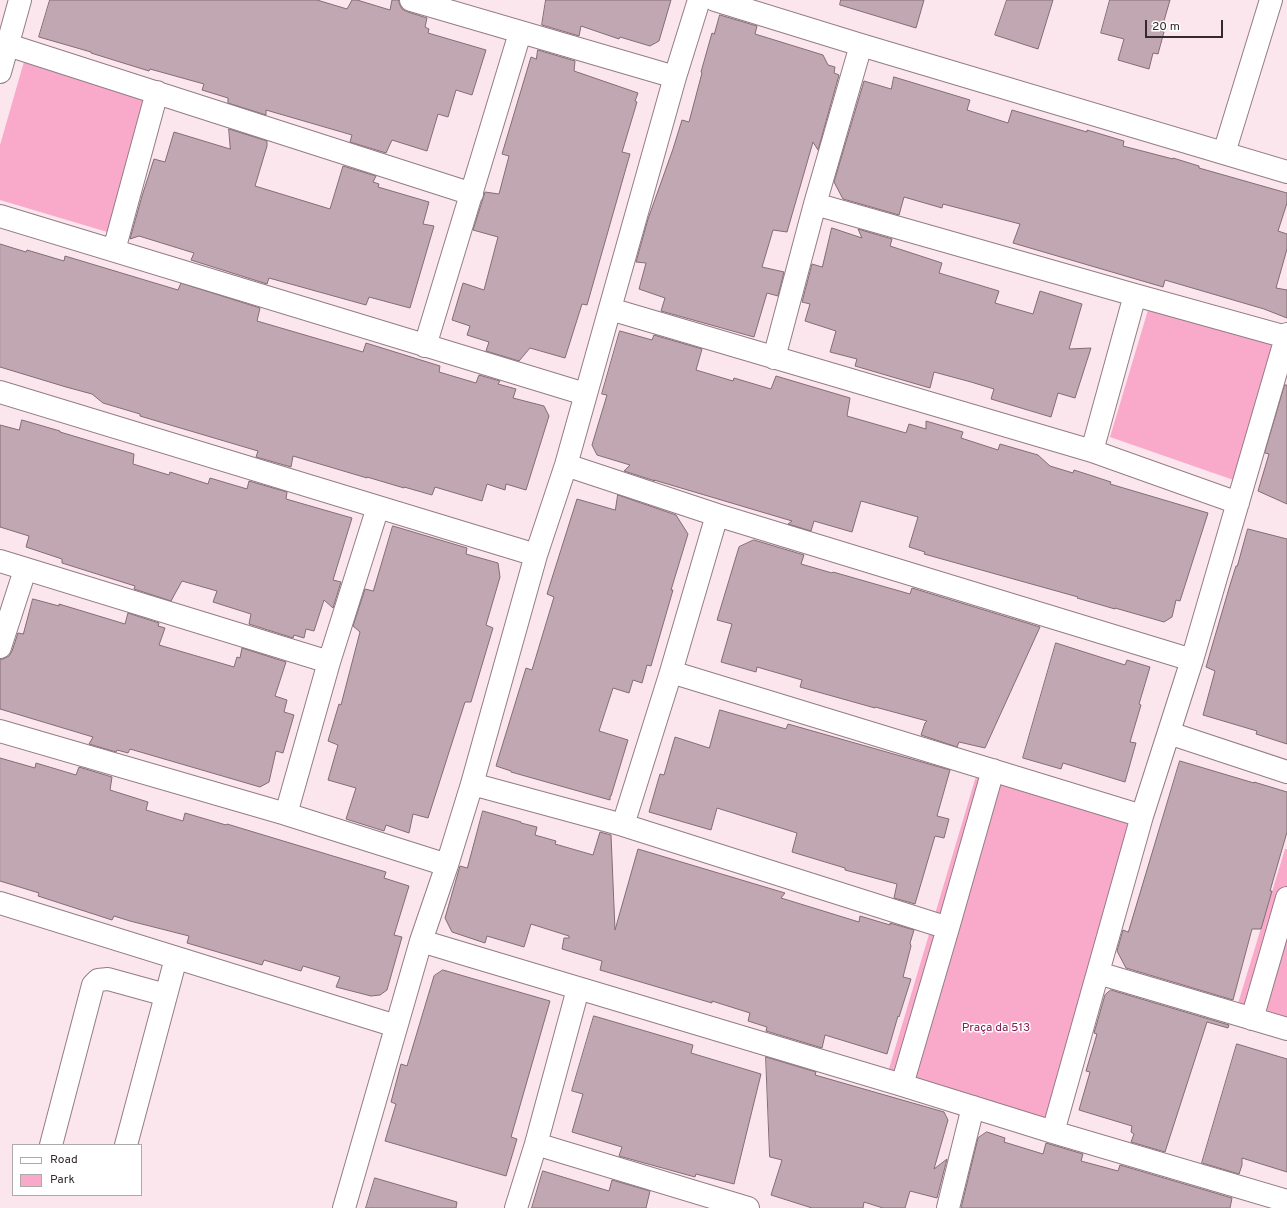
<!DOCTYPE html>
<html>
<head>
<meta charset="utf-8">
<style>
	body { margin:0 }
	#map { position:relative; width:1287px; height:1208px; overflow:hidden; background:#fce6ee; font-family:Overpass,sans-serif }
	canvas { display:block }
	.legend { position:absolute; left:12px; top:1144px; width:130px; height:52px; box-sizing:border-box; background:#fff; border:1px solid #aeaaab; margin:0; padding:5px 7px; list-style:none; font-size:12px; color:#342a2e }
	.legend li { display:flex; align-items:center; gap:8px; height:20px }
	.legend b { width:20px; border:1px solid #aeaaab }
	.scale { position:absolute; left:1145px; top:20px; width:78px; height:18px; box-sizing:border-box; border:2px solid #342a2e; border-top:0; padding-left:5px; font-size:12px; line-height:14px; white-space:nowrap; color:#342a2e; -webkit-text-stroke:3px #fff; paint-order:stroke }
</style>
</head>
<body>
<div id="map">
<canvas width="1287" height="1208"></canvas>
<ul class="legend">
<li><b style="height:5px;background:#fff"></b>Road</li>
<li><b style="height:11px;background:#f9aaca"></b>Park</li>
</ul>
<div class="scale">20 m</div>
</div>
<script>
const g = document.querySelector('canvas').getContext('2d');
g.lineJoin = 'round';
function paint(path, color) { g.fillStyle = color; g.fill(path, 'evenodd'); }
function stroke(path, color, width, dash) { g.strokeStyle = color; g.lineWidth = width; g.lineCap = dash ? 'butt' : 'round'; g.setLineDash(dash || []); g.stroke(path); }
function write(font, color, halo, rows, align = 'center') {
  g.font = font + ' Overpass,sans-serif'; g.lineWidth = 3; g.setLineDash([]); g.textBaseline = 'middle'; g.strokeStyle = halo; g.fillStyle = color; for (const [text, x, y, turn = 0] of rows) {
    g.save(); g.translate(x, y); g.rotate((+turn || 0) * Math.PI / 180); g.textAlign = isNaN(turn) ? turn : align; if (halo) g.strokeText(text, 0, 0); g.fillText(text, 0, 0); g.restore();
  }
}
paint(new Path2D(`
	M27 51 155 88 114 234 0 200V145Z
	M1151 300 1285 338 1245 484 1110 437Z
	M982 756 1152 808 1057 1145 883 1089Z
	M1285 849H1287V1037L1233 1020Z`), '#f9aaca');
const building = new Path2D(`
	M50 0H317L347 9 352 0H357L390 10 392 0H399V3L402 9 408 12 427 18 425 27 429 29 428 33 486 50 472 95 456 90 448 117 438 114 427 151 392 140 386 153 350 142 352 135 266 110V115L228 103V98L202 90 204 84 150 69 149 71 91 53V52L39 37Z
	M546 0H671L659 41 650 46 620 37 619 39 581 26 579 36 542 25Z
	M841 0H924L916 28 840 5Z
	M1007 0H1053L1038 49 995 35Z
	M1110 0H1170L1161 31 1164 32 1158 54 1153 53 1149 69 1118 60 1124 39 1101 33Z
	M720 15 757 26 755 34 823 55 828 65 835 67 834 73 839 75 818 150 813 142 787 232 773 230 762 267 784 272 778 296 767 293 754 337 661 311 665 298 639 289 646 263 636 262 648 219 673 149 682 120 689 122 702 73 701 72 712 33 714 34Z
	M538 50 575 61 574 71 638 93 635 101 637 102 622 152 630 154 587 305 582 304 565 358 530 348 519 361 486 351 489 342 467 335 470 326 452 320 463 283 484 290 498 237 473 230 485 192 499 194 509 156 502 154 531 57 536 59Z
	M894 77 970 100 967 110 1008 123 1012 110 1087 132V130L1124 141 1123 146 1173 159V158L1199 166V168L1287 193V203L1278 231 1287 234V249L1276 288 1287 290V318L1264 309 1165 280 1163 287 1013 243 1020 224 943 204 942 208 904 197 899 215 843 199 834 182 864 81 891 89Z
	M229 129 267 141V146L255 186 330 209 343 166 376 176 373 182 379 184 378 187 429 202 423 224 434 226 410 308 369 297 366 305 269 278 267 284 191 260 194 253 139 236 130 239 142 196 154 159 165 162 174 132 230 149Z
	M832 228 862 238 858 229 892 239 890 246 942 263 939 273 999 291 995 303 1033 314 1040 291 1082 304 1069 349 1091 348 1075 398 1058 393 1051 417 991 399 994 389 971 382 934 372 930 388 855 366 857 359 830 352 836 331 805 321 810 304 802 302 812 264 822 267Z
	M0 244 26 252 27 250 64 261 65 256 178 290 181 283 260 308 257 321 363 352 366 343 440 366 439 372 476 383 479 375 500 381 498 384 516 389 513 398 544 406 549 416 526 490 506 484 505 490 487 484 482 501 435 487 432 495 404 487V488L367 477V478L293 456 291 467 256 457 258 451 177 427 140 416V414L103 403 92 394 66 387 0 367Z
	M620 331 652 340 654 335 702 349 696 370 733 381 734 378 771 389 776 376 850 398 847 416 906 433 909 424 926 429V421L963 432 961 438 998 450 1000 444 1038 455 1050 466 1073 473 1074 470 1111 482 1110 484 1208 513 1180 601 1176 600 1172 617 1164 622 1115 608V609L1077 598 1078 597 924 554 925 552 909 547 918 517 861 501 852 532 814 521 811 531 788 524 792 521 654 480 655 481 624 471 630 465 597 455 592 445 607 395 602 394Z
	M1285 385H1287V504L1258 491 1269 454 1265 453Z
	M22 420 60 431V432L134 454 133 464 169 475 170 472 208 484 210 478 247 489 249 481 287 492 286 499 352 518 333 580 341 582 333 608 324 600 314 631 306 629 304 638 294 635 293 638 249 624 251 614 213 602 217 591 182 581 171 601 134 589 135 586 62 563V559L26 547 29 536 0 527V425L19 430Z
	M618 495 676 515 688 534 671 590H673L651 666 647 665 642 683 633 680 629 693 613 688 599 731 628 740 611 796H610V800L511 772V771L496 766 526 668 532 670 554 597 547 594 577 499 615 510Z
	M393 526 467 548 466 554 498 563 500 577 486 625 493 628 471 702H465L428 818 413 814 409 833 386 825 384 831 346 819 356 788 328 780 338 745 328 741 339 704 341 705 360 632 353 626 365 589 373 591Z
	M1248 529 1287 539V744L1256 734 1257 731 1203 715 1215 671 1206 667 1230 585 1236 566H1237Z
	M754 540 804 555 801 564 832 573 833 572 910 594 912 588 1040 627 985 748 959 742 957 747 921 735 925 723 927 721 875 707V708L800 687 802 680 757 667 756 672 721 662 732 624 717 620 739 547Z
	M33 599 59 606V604L125 624 128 613 159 623 158 626 165 628 159 645 234 667 237 657 240 658 242 648 286 662 275 696 287 700 284 712 294 715 283 753 276 751 269 782 260 787 130 749 128 753 117 750 116 752 89 744 93 737 0 709V659H3L9 656 12 651 18 633 23 634Z
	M1056 643 1125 665 1127 660 1150 667 1139 704 1141 705 1130 742 1136 743 1125 782 1063 763 1061 769 1023 758Z
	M720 710 786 729 788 724 950 770 937 816 949 819 944 838 935 836 915 904 894 898 897 884 845 870V868L792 852 797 833 717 808 711 830 649 812 660 774 664 775 675 737 709 748Z
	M0 758 35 768 36 763 76 775 79 767 112 777 110 790 148 802 146 810 183 821 185 813 226 825 227 824 386 872 384 878 409 886 394 935 402 937 387 990 380 995 371 996 336 987 340 977 303 966 301 971 264 960 262 965 187 943 189 936 130 921 114 916 112 920 38 896 39 893 0 881Z
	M1180 761 1254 783V782L1287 792V832L1270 891H1272L1261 929H1252L1233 1000 1126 968 1117 951 1123 930 1128 932Z
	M483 811 521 822V823L537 827 535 835 556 841 555 844 593 855 600 832 611 835 615 930 638 849 785 893 781 898 859 922 860 916 890 925V923L914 930 910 943 911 946 903 977 911 979 899 1017 898 1016 887 1054 825 1035 822 1048 766 1031 767 1027 748 1021 750 1013 712 1001V1003L600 970 602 961 562 949 564 938H569V936L531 924 524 947 487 936 485 943 452 932 445 918 460 866 467 868Z
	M443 970 550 1001 511 1137 517 1139 506 1176 385 1141 396 1104 391 1102 401 1064 407 1066 434 976Z
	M1111 990 1229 1025 1228 1028 1207 1022 1165 1152 1131 1142 1134 1134 1131 1132 1132 1126 1079 1110 1090 1072 1086 1071 1097 1034 1094 1033 1105 995Z
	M594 1016 693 1045 691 1053 761 1074 734 1184 696 1174 695 1177 619 1156 622 1147 572 1132 583 1094 572 1091Z
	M1237 1044 1287 1059V1172L1242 1158V1165L1239 1174 1202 1163Z
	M766 1057 816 1072 815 1075 944 1112 948 1120 934 1169 947 1159 937 1198 910 1191 905 1208H883L864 1202 863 1208H812L771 1195 782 1160 770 1157Z
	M987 1132 1005 1138 1004 1142 1043 1154 1046 1143 1083 1154 1081 1161 1118 1171 1120 1165 1232 1198 1230 1208H961L978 1138Z
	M543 1171 609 1191 612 1180 650 1191 646 1208H532Z
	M375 1178 457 1202 456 1208H366Z`);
paint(building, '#c1a7b1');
stroke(building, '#836c75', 1);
const minor = new Path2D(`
	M411 0 675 77
	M715 0 861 45 1287 172
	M8 45 472 194
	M0 72 20 0
	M1224 153 1271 0
	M815 204 1135 295 1286 337
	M0 216C196 274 390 335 585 394
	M114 250 157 92
	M610 309 1092 451 1238 503
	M425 346 520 33
	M774 358 815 204 861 45
	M0 392 536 555
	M1092 451 1135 295
	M566 465 717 515 1192 660
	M0 561 329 662
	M0 647 25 570
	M671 672 1142 816
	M0 731 286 814 447 865
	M1169 733 1287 772
	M472 784 623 825 948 928
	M286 814 329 662 378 507
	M623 825 671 672 717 515
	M0 903 396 1026
	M421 941 902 1085 1053 1132 1287 1201
	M1098 973 1287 1029
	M1252 1019 1287 898
	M902 1085 948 928 993 770
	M1053 1132 1142 816 1192 660 1287 334
	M536 1144 748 1208
	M51 1145 93 985 98 980 108 979 166 995
	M126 1145 176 958
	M344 1208 421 941 447 865 472 784 536 555 566 465 675 77 699 0
	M516 1208 536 1144 578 989
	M948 1208 973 1107`);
stroke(minor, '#947c85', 24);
stroke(minor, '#fff', 22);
write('12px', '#891b56', '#fff', [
	["Praça da 513",996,1029]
]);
</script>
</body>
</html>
